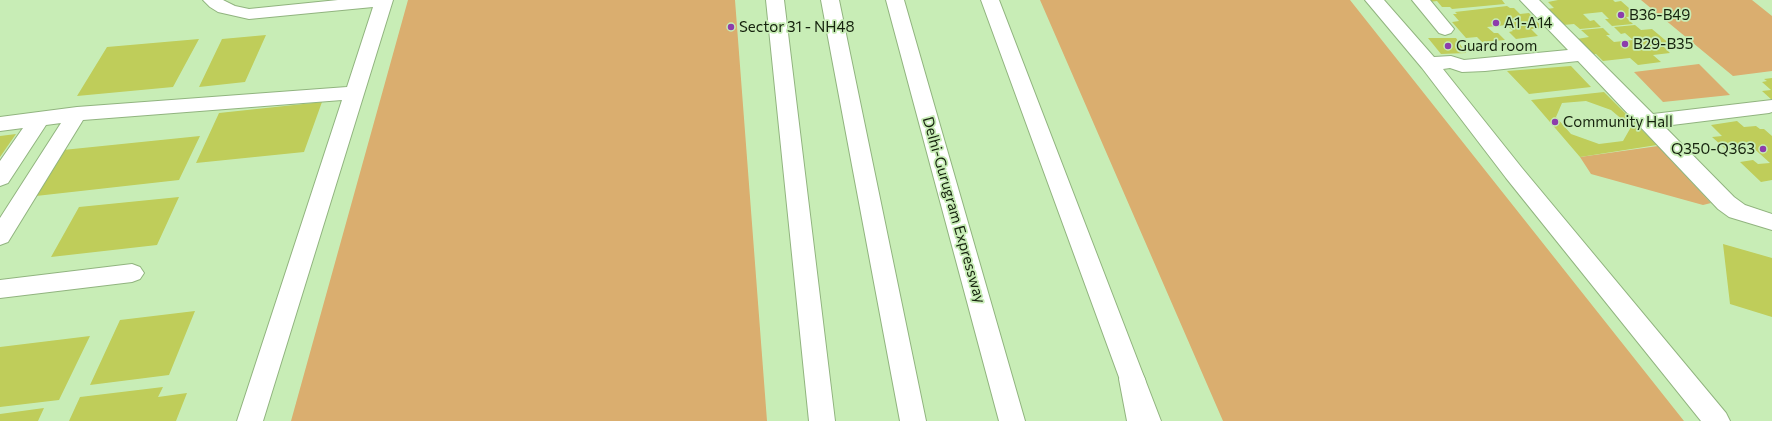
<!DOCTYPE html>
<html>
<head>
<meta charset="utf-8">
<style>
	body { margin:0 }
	canvas { display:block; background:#c8edb6 }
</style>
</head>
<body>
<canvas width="1772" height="421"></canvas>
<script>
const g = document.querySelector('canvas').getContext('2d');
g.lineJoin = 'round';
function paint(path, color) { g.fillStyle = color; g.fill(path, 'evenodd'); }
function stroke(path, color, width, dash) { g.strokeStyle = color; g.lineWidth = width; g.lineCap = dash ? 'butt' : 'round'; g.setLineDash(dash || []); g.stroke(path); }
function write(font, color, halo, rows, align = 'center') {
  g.font = font + ' Commissioner,sans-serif'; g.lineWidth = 3.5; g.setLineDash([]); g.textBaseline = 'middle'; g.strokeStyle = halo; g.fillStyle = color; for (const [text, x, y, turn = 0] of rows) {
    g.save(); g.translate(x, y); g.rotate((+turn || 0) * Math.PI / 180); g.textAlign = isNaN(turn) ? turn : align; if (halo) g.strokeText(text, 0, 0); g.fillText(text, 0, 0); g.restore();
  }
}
paint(new Path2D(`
	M408 0H735L767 421H291Z
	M1040 0H1350L1684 421H1223Z
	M1641 0H1752L1772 16V71L1733 76Z
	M1699 64 1730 95 1663 102 1634 72Z
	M1658 146 1711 203 1703 205 1591 174 1580 157Z`), '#daae6f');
paint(new Path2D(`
	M1427 0H1502L1505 4 1452 9 1450 7H1442L1437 1 1429 2Z
	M1558 0H1613L1615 2 1621 1 1638 16 1626 17 1633 24 1612 26 1605 19H1609L1602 12 1583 14 1590 21 1594 20 1601 27 1580 29 1574 24 1563 25 1547 9 1554 8 1548 2Z
	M1507 6 1510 8H1514L1520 14 1529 13 1543 28 1531 29 1538 36 1516 39 1509 32 1513 31 1507 25 1487 27 1494 33H1498L1505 40 1482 42 1477 37 1466 38 1452 22 1459 21 1453 14H1457L1455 12Z
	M1635 25 1641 30 1652 29 1671 45 1663 46 1670 53 1653 55 1661 62 1638 65 1630 58 1603 61 1596 54H1593L1577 39 1589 37 1581 30 1603 28 1610 35H1606L1614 42 1633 40 1625 33 1621 34 1614 27Z
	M266 35 245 82 199 87 222 39Z
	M1428 38H1456L1466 53 1441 54Z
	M199 39 173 87 77 96 107 47Z
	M1571 66 1591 87 1529 94 1507 71Z
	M1772 78V100L1762 91 1771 90 1762 82 1767 81 1764 79Z
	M1604 92 1657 145 1580 157 1531 100ZM1586 101 1611 110 1631 127 1623 141 1599 144 1571 134 1556 117 1562 103Z
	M322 102 304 152 196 163 219 113Z
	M1737 121 1744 127 1756 126 1760 129H1764L1772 136V180L1761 182 1740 162 1753 160 1758 164 1770 163 1749 144 1736 146 1742 152 1730 153 1712 137 1722 136 1711 125Z
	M16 134 0 157V136Z
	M200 136 179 180 36 196 63 150Z
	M179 197 157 245 51 257 79 207Z
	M1723 244 1772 258V317L1730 304Z
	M195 311 169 375 90 385 120 320Z
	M90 336 59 400 0 407V347Z
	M163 387 158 397 187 393 176 421H69L80 397Z
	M44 408 38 421H0V414Z`), '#bfcd5a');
const street = new Path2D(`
	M203 0H223L235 6 249 9 338 0H393L263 421H237L342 100 83 120 8 242 0 245V218L61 123 46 125 8 183 0 186V161L23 128 0 131V117L77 107 347 87 373 7 249 19 218 12 210 7Z
	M1365 0H1384L1434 57 1451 56 1464 60 1568 50 1520 0H1539L1653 114 1772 100V112L1769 113 1664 126 1734 197 1745 205 1772 214V230L1729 217 1718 209 1578 61 1485 71 1462 72 1450 68 1443 69 1522 168 1726 413 1730 421H1701L1506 178 1422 68Z
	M1412 0H1430L1454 29 1451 33 1445 35 1439 33Z
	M132 264 140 267 144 273 140 279 132 282 0 298V280Z`);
const secondary = new Path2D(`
	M766 0H784L835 421H809Z
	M981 0H999L1161 421H1135Z`);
const highway = new Path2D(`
	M821 0H839L926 421H900Z
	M886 0H904L1025 421H999Z
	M1132 368 1141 371 1145 379 1153 421H1127L1119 379 1123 371Z`);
stroke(street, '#91b47f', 2);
stroke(secondary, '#91b47f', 2);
stroke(highway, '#91b47f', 2);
paint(street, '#fff');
paint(secondary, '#fff');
paint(highway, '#fff');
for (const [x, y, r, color] of [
	[1621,15,4,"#8d3cac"],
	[1496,23,4,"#8d3cac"],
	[731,27,4,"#8d3cac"],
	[1625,44,4,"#8d3cac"],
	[1448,46,4,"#8d3cac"],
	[1555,122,4,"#8d3cac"],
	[1763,149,4,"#8d3cac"]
]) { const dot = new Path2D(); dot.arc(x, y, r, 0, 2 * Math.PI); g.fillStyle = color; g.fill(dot); stroke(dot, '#c8edb6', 1.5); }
write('15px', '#16230e', '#c8edb6', [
	["B36-B49",1629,15],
	["A1-A14",1504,23],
	["Sector 31 - NH48",739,27],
	["B29-B35",1633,44],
	["Guard room",1456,46],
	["Community Hall",1563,122],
	["Q350-Q363",1755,149,"right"]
], 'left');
write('15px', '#16230e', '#c8edb6', [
	["Delhi-Gurugram Expressway",954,210,74]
]);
</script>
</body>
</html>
